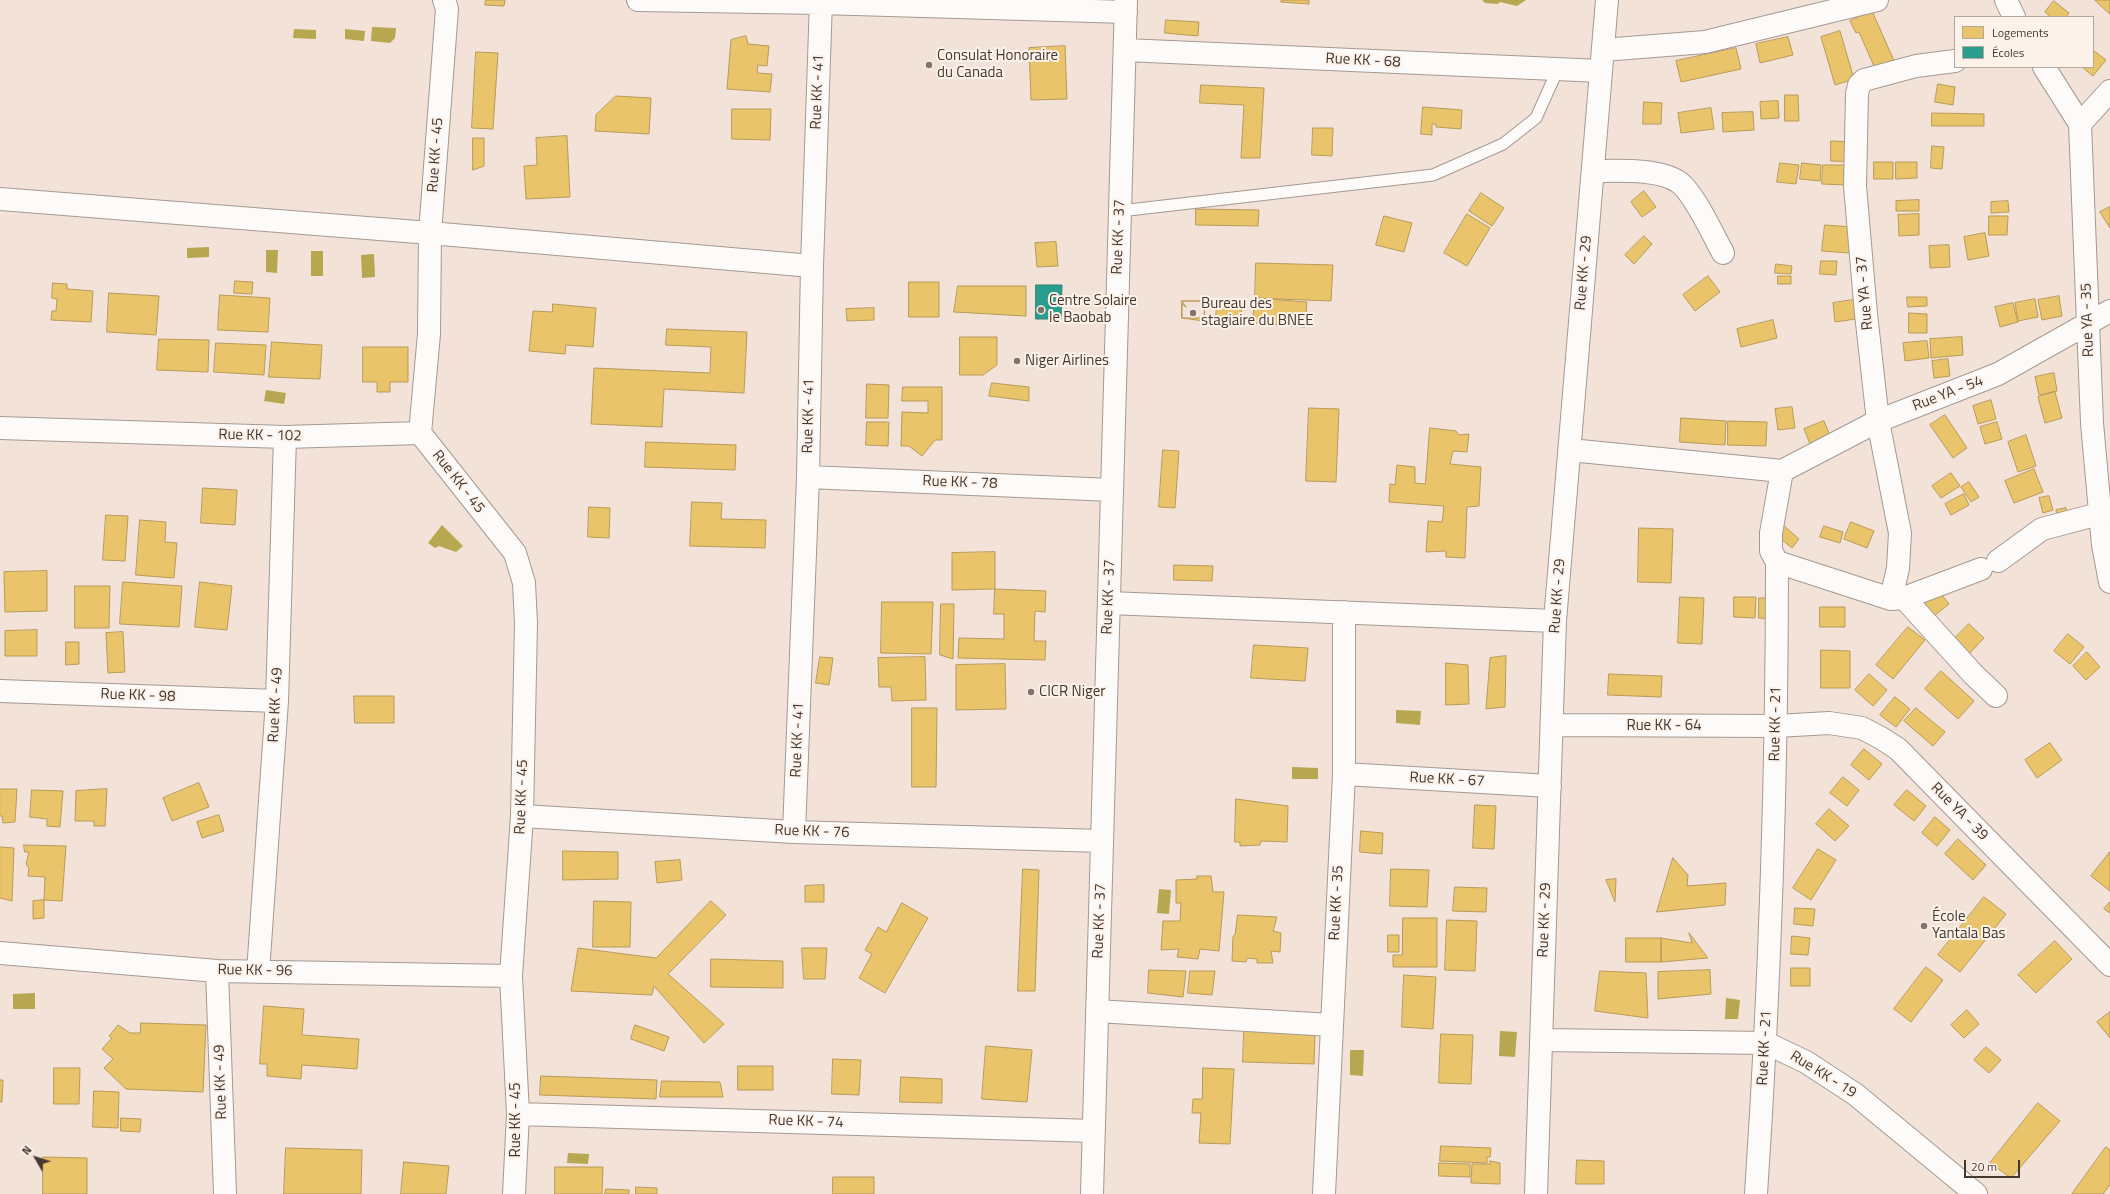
<!DOCTYPE html>
<html>
<head>
<meta charset="utf-8">
<style>
	body { margin:0 }
	#map { position:relative; width:2110px; height:1194px; overflow:hidden; background:#f2e2d8; font-family:"Titillium Web",sans-serif }
	canvas { display:block }
	.legend { position:absolute; left:1954px; top:16px; width:140px; height:52px; box-sizing:border-box; background:#fdf2ea; border:1px solid #b3a8a0; margin:0; padding:5px 7px; list-style:none; font-size:12px; color:#443931 }
	.legend li { display:flex; align-items:center; gap:8px; height:20px }
	.legend b { width:20px; border:1px solid #b3a8a0 }
	.north { position:absolute; left:16px; top:1138px; width:40px; height:40px; -webkit-text-stroke:3px #fdf2ea; paint-order:stroke; rotate:309deg; font-size:11px; font-weight:700; line-height:16px; text-align:center; color:#443931 }
	.north::after { content:''; display:block; margin:auto; width:14px; height:18px; background:#443931; clip-path:polygon(50% 0,100% 100%,50% 72%,0 100%) }
	.scale { position:absolute; left:1964px; top:1160px; width:56px; height:18px; box-sizing:border-box; border:2px solid #443931; border-top:0; padding-left:5px; font-size:12px; line-height:14px; white-space:nowrap; color:#443931; -webkit-text-stroke:3px #fdf2ea; paint-order:stroke }
</style>
</head>
<body>
<div id="map">
<canvas width="2110" height="1194"></canvas>
<ul class="legend">
<li><b style="height:11px;background:#e9c46a"></b>Logements</li>
<li><b style="height:11px;background:#2a9d8f"></b>Écoles</li>
</ul>
<div class="north">N</div>
<div class="scale">20 m</div>
</div>
<script>
const g = document.querySelector('canvas').getContext('2d');
g.lineJoin = 'round';
function paint(path, color) { g.fillStyle = color; g.fill(path, 'evenodd'); }
function stroke(path, color, width, dash) { g.strokeStyle = color; g.lineWidth = width; g.lineCap = dash ? 'butt' : 'round'; g.setLineDash(dash || []); g.stroke(path); }
function write(font, color, halo, rows, align = 'center') {
  g.font = font + ' "Titillium Web",sans-serif'; g.lineWidth = 4; g.setLineDash([]); g.textBaseline = 'middle'; g.strokeStyle = halo; g.fillStyle = color; for (const [text, x, y, turn = 0] of rows) {
    g.save(); g.translate(x, y); g.rotate((+turn || 0) * Math.PI / 180); g.textAlign = isNaN(turn) ? turn : align; if (halo) g.strokeText(text, 0, 0); g.fillText(text, 0, 0); g.restore();
  }
}
paint(new Path2D(`
	M1482 0H1526L1517 6 1500 2 1498 4 1485 3Z
	M372 27 396 28 395 38 390 43 371 41Z
	M294 29 316 30V39L293 38Z
	M345 29 365 31 364 41 345 39Z
	M209 247V257L187 258V248Z
	M266 250H278L277 273 266 272Z
	M311 251H323V276H311Z
	M374 254 375 277 362 278 361 255Z
	M266 390 286 393 284 404 264 401Z
	M442 525 463 546 456 552 439 546 435 548 428 543Z
	M1396 710 1421 711 1420 725 1396 723Z
	M1292 767 1318 768V779H1292Z
	M1159 889 1171 890 1169 914 1157 913Z
	M35 993V1009H13V994Z
	M1726 998 1740 1000 1738 1019H1725Z
	M1500 1031 1517 1032 1515 1057 1499 1056Z
	M1350 1050H1364L1363 1076 1350 1075Z
	M568 1153 589 1154 588 1164 567 1163Z`), '#b7a750');
const homes = new Path2D(`
	M486 0H505L504 6 485 5Z
	M1282 0H1309V4L1281 2Z
	M2095 0H2110V14Z
	M2054 1 2069 13 2066 17H2051L2045 12Z
	M1872 11 1896 65 1877 73 1859 32 1856 33 1850 21Z
	M1166 20 1199 22 1198 36 1165 33Z
	M1840 31 1854 79 1835 85 1821 37Z
	M746 36 748 44 769 46 767 66 758 65 757 73 772 74 770 92 727 89 731 40Z
	M1788 37 1793 55 1760 63 1756 44Z
	M1065 46 1067 99 1031 100 1029 48Z
	M1736 48 1741 69 1681 82 1676 61Z
	M2093 50 2106 60 2093 76 2082 67H2093Z
	M476 52 498 53 493 129 472 128Z
	M1938 84 1955 87 1953 105 1935 102Z
	M1201 85 1264 88 1260 158H1241L1244 105 1200 103Z
	M1785 95H1798L1799 121H1785Z
	M616 96 651 98 649 134 595 131 596 115Z
	M1778 101 1779 118 1761 119 1760 102Z
	M1644 102 1662 103 1661 124H1643Z
	M1423 107 1462 110 1461 129 1436 127V124H1432V135L1421 134Z
	M1711 108 1714 129 1681 133 1678 113Z
	M732 109H771L770 140 732 139Z
	M1753 112 1754 130 1723 132 1722 113Z
	M1932 113 1984 114V126H1932Z
	M1313 128H1333L1332 156 1312 155Z
	M567 136 570 197 526 199 524 166 537 165 536 138Z
	M473 138H484V166L473 170Z
	M1831 141 1853 142V162L1831 161Z
	M1932 146 1944 147 1942 169 1931 168Z
	M1874 162H1893V179H1874Z
	M1896 162H1917V178L1896 179Z
	M1780 163 1799 165 1796 184 1777 182Z
	M1802 163 1821 165 1820 181 1800 179Z
	M1823 165H1845V185L1822 184Z
	M1644 191 1656 207 1642 217 1631 202Z
	M1481 193 1504 208 1492 226 1469 211Z
	M1919 200V211H1896V201Z
	M2008 201 2009 212 1991 213V202Z
	M2110 207V228L2100 212Z
	M1196 209 1259 210 1258 226 1196 225Z
	M1467 214 1490 228 1467 266 1444 253Z
	M1919 214V235L1899 236 1898 215Z
	M1384 216 1412 223 1404 252 1376 245Z
	M1989 216H2008L2007 235H1989Z
	M1825 225 1852 227 1850 253 1822 251Z
	M1985 233 1989 256 1968 260 1964 237Z
	M1644 236 1652 244 1634 264 1625 255Z
	M1056 242 1058 266 1037 267 1035 243Z
	M1949 245 1950 267 1930 268 1929 246Z
	M1821 261H1837L1836 275 1820 274Z
	M1256 263 1333 265 1331 301 1255 298Z
	M1776 264 1792 266 1791 274 1775 273Z
	M1708 276 1720 292 1695 311 1683 295Z
	M1778 276H1791V284H1778Z
	M235 281 253 282 252 294 234 293Z
	M909 282H939V317H909Z
	M53 283 67 284V289L93 291 91 322 51 320 52 311H56L57 299 52 298Z
	M958 286H1026V316L954 312Z
	M109 293 159 296 156 335 107 332Z
	M220 295 270 298 268 332 218 330Z
	M2059 296 2062 316 2042 320 2038 300Z
	M1907 297H1927V306L1908 307Z
	M1255 298 1307 302 1305 327 1253 323Z
	M1859 299 1862 318 1835 322 1833 303Z
	M2035 299 2038 317 2018 321 2015 303Z
	M1182 301H1205L1204 318H1182Z
	M1182 301H1205L1204 321 1182 318V304L1186 307Z
	M1217 302 1242 303 1241 320 1216 319Z
	M2013 303 2018 322 2000 327 1995 307Z
	M553 304 596 308 593 347 566 345 565 354 529 351 533 311 552 312Z
	M874 308V320L847 321 846 309Z
	M1909 313 1927 314V333H1909Z
	M1773 320 1777 338 1741 347 1737 329Z
	M667 329 747 332 744 393 664 389 662 427 591 424 594 368 710 373 711 347 666 345Z
	M960 337H997V365L983 375H960Z
	M1962 337 1963 355 1931 358 1930 339Z
	M159 339 209 340 208 372 157 370Z
	M1927 341 1929 358 1905 361 1903 343Z
	M272 342 322 345 320 379 269 377Z
	M216 343 266 345 264 375 214 372Z
	M363 347H408V382H390V392H377V382H363Z
	M1948 359 1950 376 1934 378 1932 361Z
	M2054 373 2057 391 2039 395 2035 377Z
	M992 383 1029 387V401L989 396Z
	M867 384 889 385 888 418H866Z
	M903 387H942V440H935L922 456 909 446H901L902 412 928 413V401H902Z
	M2055 392 2062 418 2045 423 2038 397Z
	M1991 400 1996 419 1978 424 1973 406Z
	M1792 407 1795 428 1778 430 1775 409Z
	M1309 408 1339 409 1336 482 1306 481Z
	M1945 415 1967 448 1953 458 1930 425Z
	M1681 418 1726 421 1725 445 1680 442Z
	M1728 421 1767 422 1766 446 1728 445Z
	M1824 421 1830 436 1810 444 1804 429Z
	M867 422H889L888 446 866 445Z
	M1997 422 2002 439 1985 444 1980 427Z
	M1430 428 1456 431 1459 435 1469 434 1467 452 1453 451 1450 464 1481 467 1479 506 1467 507 1465 558 1446 557V551L1426 552 1428 521 1442 522 1444 506 1389 502 1390 484 1395 485 1397 465 1415 467V483L1425 484Z
	M2026 435 2036 466 2018 472 2008 442Z
	M646 442 736 445 735 470 645 467Z
	M1163 450 1179 451 1175 508 1159 507Z
	M2034 469 2043 492 2014 503 2005 481Z
	M1951 473 1960 486 1941 498 1932 486Z
	M1969 482 1979 497 1971 502 1961 487Z
	M203 488 237 490 235 525 201 523Z
	M1964 494 1969 505 1951 515 1945 504Z
	M2049 496 2053 510 2043 513 2039 498Z
	M692 502 722 503 721 519 766 520 765 548 690 546Z
	M589 507 610 508 609 538 588 537Z
	M2066 508 2068 518 2058 520 2056 510Z
	M106 515 128 516 125 561 103 560Z
	M140 520 166 522 165 542 177 543 174 578 136 575Z
	M1851 522 1874 531 1867 548 1844 539Z
	M1783 525 1799 539 1792 548 1775 534Z
	M1824 526 1843 532 1840 543 1820 537Z
	M1639 528 1673 529 1671 583 1638 582Z
	M995 552V589L952 590V553Z
	M1174 565 1213 566 1212 581 1174 580Z
	M47 571V611L5 612 4 572Z
	M123 582 182 586 179 627 120 624Z
	M200 582 232 586 227 630 195 627Z
	M75 586H110L109 628H75Z
	M995 589 1046 591 1045 612 1035 611 1034 641H1046L1045 660 958 658 959 638 1004 639V614H994Z
	M1939 591 1949 604 1934 616 1924 603Z
	M1680 597 1704 598 1702 644 1678 643Z
	M1734 597H1756L1755 618 1734 617Z
	M1759 598H1772L1771 619 1759 618Z
	M882 602H933L931 654 881 653Z
	M941 604H954L953 659 940 655Z
	M1820 607H1845V627H1820Z
	M1969 624 1984 638 1968 655 1953 640Z
	M1908 627 1925 640 1893 679 1876 665Z
	M37 630V656H5V631Z
	M123 632 125 672 108 673 106 633Z
	M2068 634 2084 647 2070 664 2054 651Z
	M66 642H79V664L66 665Z
	M1254 645 1308 648 1305 681 1251 678Z
	M1821 650 1850 651V688H1821Z
	M2087 652 2100 667 2086 680 2073 666Z
	M1506 656 1505 707 1486 709 1490 658Z
	M820 657 833 658 829 685 816 683Z
	M925 657 926 700 892 701 891 687H879L878 658Z
	M1446 663 1468 665 1469 704 1446 705Z
	M1005 664 1006 709 956 710V665Z
	M1941 671 1974 701 1958 719 1925 689Z
	M1609 674 1662 676 1661 697 1608 695Z
	M1869 674 1887 690 1873 706 1855 690Z
	M354 696H394V723H355Z
	M1895 697 1910 709 1896 727 1880 715Z
	M912 708H937L936 787H912Z
	M1916 708 1945 732 1933 746 1904 721Z
	M2050 743 2062 760 2037 778 2025 760Z
	M1864 749 1882 764 1869 780 1851 765Z
	M1843 777 1859 790 1847 806 1830 793Z
	M199 783 209 807 172 821 163 798Z
	M0 789H17L15 822 3 823 2 816H0Z
	M107 789 105 826H94V821H75L76 791Z
	M32 790 63 791 60 827 47 826V819L30 817Z
	M1907 790 1926 806 1914 821 1894 805Z
	M1236 799 1288 806 1287 842 1261 841 1260 845 1240 846V842H1235Z
	M1475 805 1496 806 1494 849 1473 848Z
	M1829 809 1849 826 1835 841 1816 824Z
	M219 815 224 831 202 838 197 822Z
	M1935 817 1950 830 1937 846 1922 833Z
	M1361 831 1383 833 1382 854 1360 852Z
	M1958 839 1986 865 1973 880 1945 854Z
	M24 845 66 846 62 901 44 900 45 877 28 876 29 868 26 864 29 852H25Z
	M0 847 14 848 12 901 0 898Z
	M1818 849 1836 860 1811 900 1793 888Z
	M563 851 618 852V879L563 880Z
	M2110 852V891L2091 876Z
	M1673 858 1688 875 1687 886 1726 883 1725 905 1657 912Z
	M680 860 682 880 657 883 655 862Z
	M1023 869 1039 870 1035 991H1018Z
	M1391 869 1429 870 1427 907 1390 906Z
	M1197 876H1211L1213 892H1224L1219 951 1200 949 1198 959 1177 957 1179 949 1161 950 1163 921H1180L1181 903H1176V880L1197 879Z
	M1616 879 1615 902 1606 880Z
	M824 885V902H805V886Z
	M1455 887 1487 888 1486 912 1453 911Z
	M1984 897 2006 914 1960 972 1938 955Z
	M44 900V918L33 919V901Z
	M594 901 631 902 630 947H593Z
	M711 901 726 915 668 974 724 1024 704 1043 654 986 652 995 571 991 578 948 656 958Z
	M2110 902V913L2104 909Z
	M902 903 928 918 885 993 859 978 872 954 865 950 878 927 886 932Z
	M1795 908 1815 909 1813 926 1794 924Z
	M1238 915 1277 917 1273 931 1281 933 1280 952 1271 951 1273 963H1257V959L1247 958 1246 962 1232 961 1233 937 1235 934Z
	M1403 918H1437V967H1393V955H1402Z
	M1447 920 1477 921 1475 971 1445 970Z
	M1689 933 1708 958 1661 962V938L1692 943Z
	M1388 935H1399V952H1388Z
	M1792 936 1810 938 1808 955 1791 954Z
	M1626 938H1661V962H1626Z
	M2055 941 2072 959 2036 993 2018 975Z
	M802 948H827L825 979H804Z
	M711 959 783 961V988L711 987Z
	M1926 967 1943 980 1911 1022 1894 1009Z
	M1791 968H1810V986H1791Z
	M1149 970 1186 971 1183 997 1148 993Z
	M1710 970 1711 994 1658 999V972Z
	M1190 971H1215L1212 995 1188 993Z
	M1600 971 1646 973 1648 1018 1595 1011Z
	M1404 975 1436 977 1433 1029 1402 1027Z
	M264 1006 304 1009 302 1035 359 1039 357 1069 302 1065 301 1079 267 1076V1064H260Z
	M1967 1010 1979 1024 1964 1038 1951 1025Z
	M2110 1012V1038L2097 1022Z
	M141 1023 206 1025 203 1092 126 1089 104 1068 113 1059 102 1049 112 1038 109 1036 118 1025 130 1033H140Z
	M635 1025 669 1037 664 1051 631 1039Z
	M1244 1031 1315 1033 1314 1064 1243 1062Z
	M1441 1034 1473 1035 1471 1084 1439 1083Z
	M986 1046 1032 1050 1027 1102 982 1099Z
	M1986 1047 2001 1060 1989 1073 1974 1060Z
	M833 1059 861 1060 859 1095 832 1094Z
	M738 1066H773V1090H738Z
	M54 1068H80L79 1104H54Z
	M1203 1068 1234 1069 1230 1144 1199 1143 1201 1113H1192L1193 1099H1202Z
	M541 1076 657 1080 656 1099 540 1095Z
	M901 1077 942 1079V1103L900 1102Z
	M0 1080H3L2 1102H0Z
	M662 1081 720 1082 723 1097H660Z
	M94 1091 119 1092 118 1128 93 1127Z
	M2038 1103 2060 1121 2011 1178 1990 1163Z
	M121 1118 141 1119 140 1132 121 1131Z
	M1441 1146 1491 1148 1490 1157H1487V1163L1440 1161Z
	M2106 1147 2110 1150V1185L2103 1194H2072Z
	M286 1148 362 1150 361 1194H284Z
	M43 1157 87 1158V1194H43Z
	M1577 1160 1604 1161V1184H1576Z
	M1490 1161 1500 1163V1184L1471 1183 1472 1164H1490Z
	M404 1162 449 1166 446 1194H401Z
	M1439 1163 1470 1164V1177L1439 1176Z
	M555 1167H603L602 1194H555Z
	M833 1177H874V1194H833Z
	M636 1187 657 1188V1194H636Z
	M606 1189 629 1190V1194H605Z`);
paint(homes, '#e9c46a');
stroke(homes, '#b89a59', 1);
const schools = new Path2D(`
	M1036 285H1062L1061 319H1036Z`);
paint(schools, '#2a9d8f');
stroke(schools, '#327f73', 1);
const lane = new Path2D(`
	M1120 211 1433 175 1503 144 1536 118 1558 69`);
const street = new Path2D(`
	M638 0 821 3 1126 12
	M2006 0 2014 17
	M1125 50 1601 71
	M1603 50 1705 42 1877 0
	M2044 67 2080 124 2092 423 2103 545 2110 582
	M2080 124 2110 91
	M1593 171C1617 171 1660 168 1680 183 1695 195 1713 235 1723 253
	M0 199 430 233 812 266
	M0 428 285 437 420 433 429 334 430 233 447 9 444 0
	M420 433 515 553 524 583 526 623 522 816 511 976 518 1114 514 1194
	M1570 450 1782 471 1771 533V551L1777 562C1777 773 1770 984 1756 1194
	M1782 471 1878 421 1998 374 2110 311
	M808 477 1112 490
	M1998 561 2042 529 2110 511
	M1777 562 1891 599 1904 598 1973 674 1996 696
	M1904 598 1981 569
	M1891 599 1898 568 1900 533 1878 421 1866 314 1855 186 1857 94 1859 85 1864 80 1916 66 1955 61
	M1109 603 1555 621
	M0 691 277 701
	M1552 725 1777 726 1829 723 1862 728 1881 738 1898 749 2110 965
	M1344 774 1550 786
	M522 816 794 832 1102 841
	M794 832 808 477 812 266 821 0
	M0 953 217 971 511 976
	M217 971 225 1194
	M258 972 277 701 285 437
	M1097 1011 1331 1025
	M1542 1040 1766 1043 1806 1062 1855 1094 1976 1194
	M518 1114 1094 1131
	M1092 1194 1126 0
	M1324 1194 1344 774V612
	M1536 1194 1555 621 1607 0`);
stroke(lane, '#a59992', 13);
stroke(street, '#a59992', 24);
stroke(lane, '#fdfbf9', 11);
stroke(street, '#fdfbf9', 22);
for (const [x, y, r, color] of [
	[929,65,4,"#81746b"],
	[1041,310,4,"#81746b"],
	[1193,313,4,"#81746b"],
	[1017,361,4,"#81746b"],
	[1031,692,4,"#81746b"],
	[1924,926,4,"#81746b"]
]) { const dot = new Path2D(); dot.arc(x, y, r, 0, 2 * Math.PI); g.fillStyle = color; g.fill(dot); stroke(dot, '#fdf2ea', 1.5); }
write('15px', '#443931', '#fdf2ea', [
	["Consulat Honoraire",937,56],
	["du Canada",937,73],
	["Centre Solaire",1049,301],
	["le Baobab",1049,318],
	["Bureau des",1201,304],
	["stagiaire du BNEE",1201,321],
	["Niger Airlines",1025,361],
	["CICR Niger",1039,692],
	["École",1932,917],
	["Yantala Bas",1932,934]
], 'left');
write('15px', '#443931', '#fdf2ea', [
	["Rue KK - 68",1363,61,3],
	["Rue KK - 41",818,92,-88],
	["Rue KK - 45",436,155,-86],
	["Rue KK - 37",1119,237,-88],
	["Rue KK - 29",1584,273,-85],
	["Rue YA - 37",1865,293,-95],
	["Rue YA - 35",2088,320,-92],
	["Rue YA - 54",1948,394,-21],
	["Rue KK - 41",809,416,-89],
	["Rue KK - 102",260,436,1],
	["Rue KK - 45",458,482,52],
	["Rue KK - 78",960,483,2],
	["Rue KK - 29",1558,596,-86],
	["Rue KK - 37",1109,597,-88],
	["Rue KK - 98",138,696,2],
	["Rue KK - 49",276,705,-87],
	["Rue KK - 21",1776,724,-89],
	["Rue KK - 64",1664,726],
	["Rue KK - 41",798,740,-88],
	["Rue KK - 67",1447,780,3],
	["Rue KK - 45",522,797,-88],
	["Rue YA - 39",1959,812,45],
	["Rue KK - 76",812,832,2],
	["Rue KK - 35",1337,903,-87],
	["Rue KK - 29",1545,920,-88],
	["Rue KK - 37",1100,921,-88],
	["Rue KK - 96",255,971,1],
	["Rue KK - 21",1765,1048,-87],
	["Rue KK - 19",1823,1075,32],
	["Rue KK - 49",221,1082,-92],
	["Rue KK - 45",516,1120,-90],
	["Rue KK - 74",806,1122,2]
]);
</script>
</body>
</html>
